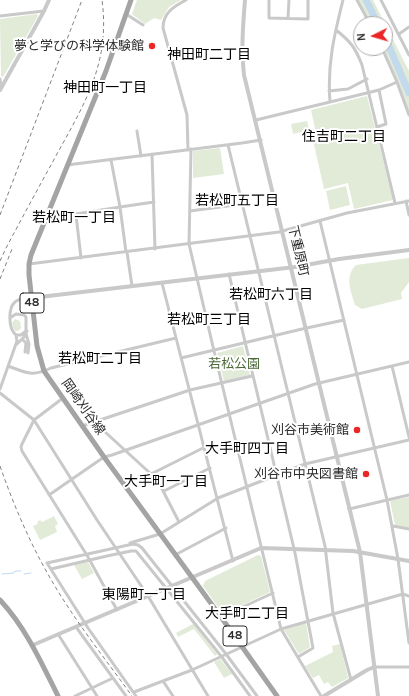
<!DOCTYPE html>
<html>
<head>
<meta charset="utf-8">
<style>
	body { margin:0 }
	#map { position:relative; width:409px; height:696px; overflow:hidden; background:#fff; font-family:Karla,sans-serif }
	canvas { display:block }
	.north { position:absolute; left:353px; top:16px; width:40px; height:40px; box-sizing:border-box; background:#fff; border:1px solid #ababab; border-radius:50%; rotate:265deg; font-size:11px; font-weight:700; line-height:16px; text-align:center; color:#2c2c2c }
	.north::after { content:''; display:block; margin:auto; width:14px; height:18px; background:#eb2626; clip-path:polygon(50% 0,100% 100%,50% 72%,0 100%) }
</style>
</head>
<body>
<div id="map">
<canvas width="409" height="696"></canvas>
<div class="north">N</div>
</div>
<script>
const g = document.querySelector('canvas').getContext('2d');
g.lineJoin = 'round';
function paint(path, color) { g.fillStyle = color; g.fill(path, 'evenodd'); }
function stroke(path, color, width, dash) { g.strokeStyle = color; g.lineWidth = width; g.lineCap = dash ? 'butt' : 'round'; g.setLineDash(dash || []); g.stroke(path); }
function write(font, color, halo, rows, align = 'center') {
  g.font = font + ' Karla,"Noto Sans JP",sans-serif'; g.lineWidth = 4; g.setLineDash([]); g.textBaseline = 'middle'; g.strokeStyle = halo; g.fillStyle = color; for (const [text, x, y, turn = 0] of rows) {
    g.save(); g.translate(x, y); g.rotate((+turn || 0) * Math.PI / 180); g.textAlign = isNaN(turn) ? turn : align; if (halo) g.strokeText(text, 0, 0); g.fillText(text, 0, 0); g.restore();
  }
}
paint(new Path2D(`
	M137 0H181L169 7 161 20 154 18 145 24 132 14Z
	M357 0H373L409 71V115L398 84 381 48H385V24H369Z
	M37 14 38 16 3 77 1 76 0 19Z
	M367 96 393 200 354 209 348 183 324 189 313 140 316 133 311 110Z
	M307 121 309 130 293 134 291 124Z
	M220 148 224 174 193 178V151Z
	M346 186 350 205 330 210 326 191Z
	M409 258V282L401 293 402 299 362 309 355 305C351 291 344 277 356 265Z
	M15 319 20 321 21 328 18 331H15L13 328 12 323Z
	M243 346 250 375 224 381 217 353Z
	M409 497V528L395 525 390 501Z
	M54 516 58 524 55 526 57 532 40 540 33 526 38 524 37 522 40 520 42 522Z
	M258 555 261 556 270 592 223 614 203 586 205 581Z
	M88 562 94 573 82 579 74 565Z
	M306 623 310 647 299 654 284 630Z
	M193 624 217 654 215 656 194 629 178 637 176 633Z
	M340 644 348 678 332 687 328 682 324 684 319 675 313 678 305 666 333 652 332 646Z
	M220 659 232 674 224 678 214 662Z`), '#e1ebd8');
stroke(new Path2D(`
	M2 574 14 573 15 571H21
	M24 574 31 573`), '#c3d9ec', 1);
stroke(new Path2D(`
	M366 0 378 24
	M385 37 409 93`), '#c3d9ec', 7);
stroke(new Path2D(`
	M186 0C173 7 163 13 163 28L187 115 188 150
	M269 0V18L308 19V0
	M343 0C334 36 327 65 330 102L379 90 397 82
	M357 0 370 24
	M381 0 409 55
	M126 14 143 25
	M0 16 44 11
	M288 18 289 0
	M336 30C351 42 355 47 362 65L395 203
	M399 34 409 27
	M382 48 397 82 409 115
	M0 79 1 87
	M329 91 348 89 367 79
	M256 120 330 102
	M377 127 386 124 379 90
	M137 131 141 156
	M228 145 325 546 333 613 351 680
	M191 149 189 244 214 351 281 629 321 696
	M152 154 155 249
	M111 160 120 207 154 202
	M67 165 242 143 261 140
	M406 201 409 215
	M190 211 242 204
	M76 215 81 258
	M45 219 120 207 126 252
	M320 221 387 500 398 559 409 643
	M127 252 132 286
	M29 264 279 232 347 213 409 201
	M229 274 295 553 313 648 298 657
	M162 283 233 561
	M10 318 16 314 24 315 26 317V331L21 335H16
	M26 334 29 344 28 353
	M22 339 26 343 25 352
	M17 344 24 337 27 331
	M181 358 302 329 344 320
	M8 366C27 373 32 377 51 368L176 338
	M392 366 409 437
	M0 389 17 341 16 335C8 329 8 308 15 302 19 298 26 299 31 298
	M0 393 34 420 63 398
	M97 420 104 431 151 474 159 483 179 522
	M82 426 190 390 252 376
	M151 474 205 447
	M164 491 210 468
	M49 495 104 457 112 455 315 384 409 362
	M349 509 409 495
	M393 526 409 529
	M130 543 160 534 218 498 305 464 409 440
	M175 555 226 528
	M51 569 107 556 131 551H136L221 656 250 696
	M117 610 88 557 22 451 21 447 22 444 34 420 97 520 148 596 208 696
	M221 617 273 593
	M76 627 126 696
	M58 634 97 696
	M374 667H409
	M163 681 173 696
	M134 692 192 670 281 629 403 594 409 596
	M75 696 113 678
	M136 696 88 628 47 563 133 544 138 545 142 548 226 654 257 696`), '#c9c9c9', 3);
stroke(new Path2D(`
	M245 0C243 25 241 50 244 75L360 552 378 696
	M0 90 44 11 49 0
	M31 298 295 267 339 259 409 250
	M33 645 261 548 353 551 409 561
	M324 696 367 670 374 667`), '#c9c9c9', 4);
stroke(new Path2D(`
	M131 0 106 71 31 255 29 264V275L37 346 44 371 104 457 221 617 277 696
	M0 600C26 628 41 662 58 696`), '#a4a4a4', 5);
stroke(new Path2D(`
	M0 215 82 0
	M0 261 6 248C21 220 36 192 51 165 81 109 111 67 102 0
	M0 279 12 249
	M0 466C15 509 33 550 56 588 79 626 106 660 132 696`), '#818181', 1, [4, 3]);
for (const [x, y, r, color] of [
	[152,46,4,"#eb2626"],
	[357,430,4,"#eb2626"],
	[366,474,4,"#eb2626"]
]) { const dot = new Path2D(); dot.arc(x, y, r, 0, 2 * Math.PI); g.fillStyle = color; g.fill(dot); stroke(dot, '#fff', 1.5); }
for (const [x, y, w] of [
	[32,303,24],
	[235,636,24]
]) { const box = new Path2D(); box.roundRect(x - w / 2, y - 10, w, 20, 3); g.fillStyle = '#fff'; g.fill(box); stroke(box, '#2c2c2c', 1); }
write('bold 12px', '#2c2c2c', null, [
	["48",32,303],
	["48",235,636]
]);
write('13px', '#2c2c2c', '#fff', [
	["夢と学びの科学体験館",144,46],
	["刈谷市美術館",349,430],
	["刈谷市中央図書館",358,474]
], 'right');
write('13px', '#2c2c2c', '#fff', [
	["下重原町",298,251,77],
	["岡崎刈谷線",83,407,55]
]);
write('13px', '#4b6938', '#fff', [
	["若松公園",234,364]
]);
write('14px', '#000', '#fff', [
	["神田町二丁目",209,55],
	["神田町一丁目",105,88],
	["住吉町二丁目",344,137],
	["若松町五丁目",237,201],
	["若松町一丁目",74,218],
	["若松町六丁目",271,295],
	["若松町三丁目",209,320],
	["若松町二丁目",100,359],
	["大手町四丁目",247,449],
	["大手町一丁目",166,482],
	["東陽町一丁目",144,595],
	["大手町二丁目",247,614]
]);
</script>
</body>
</html>
